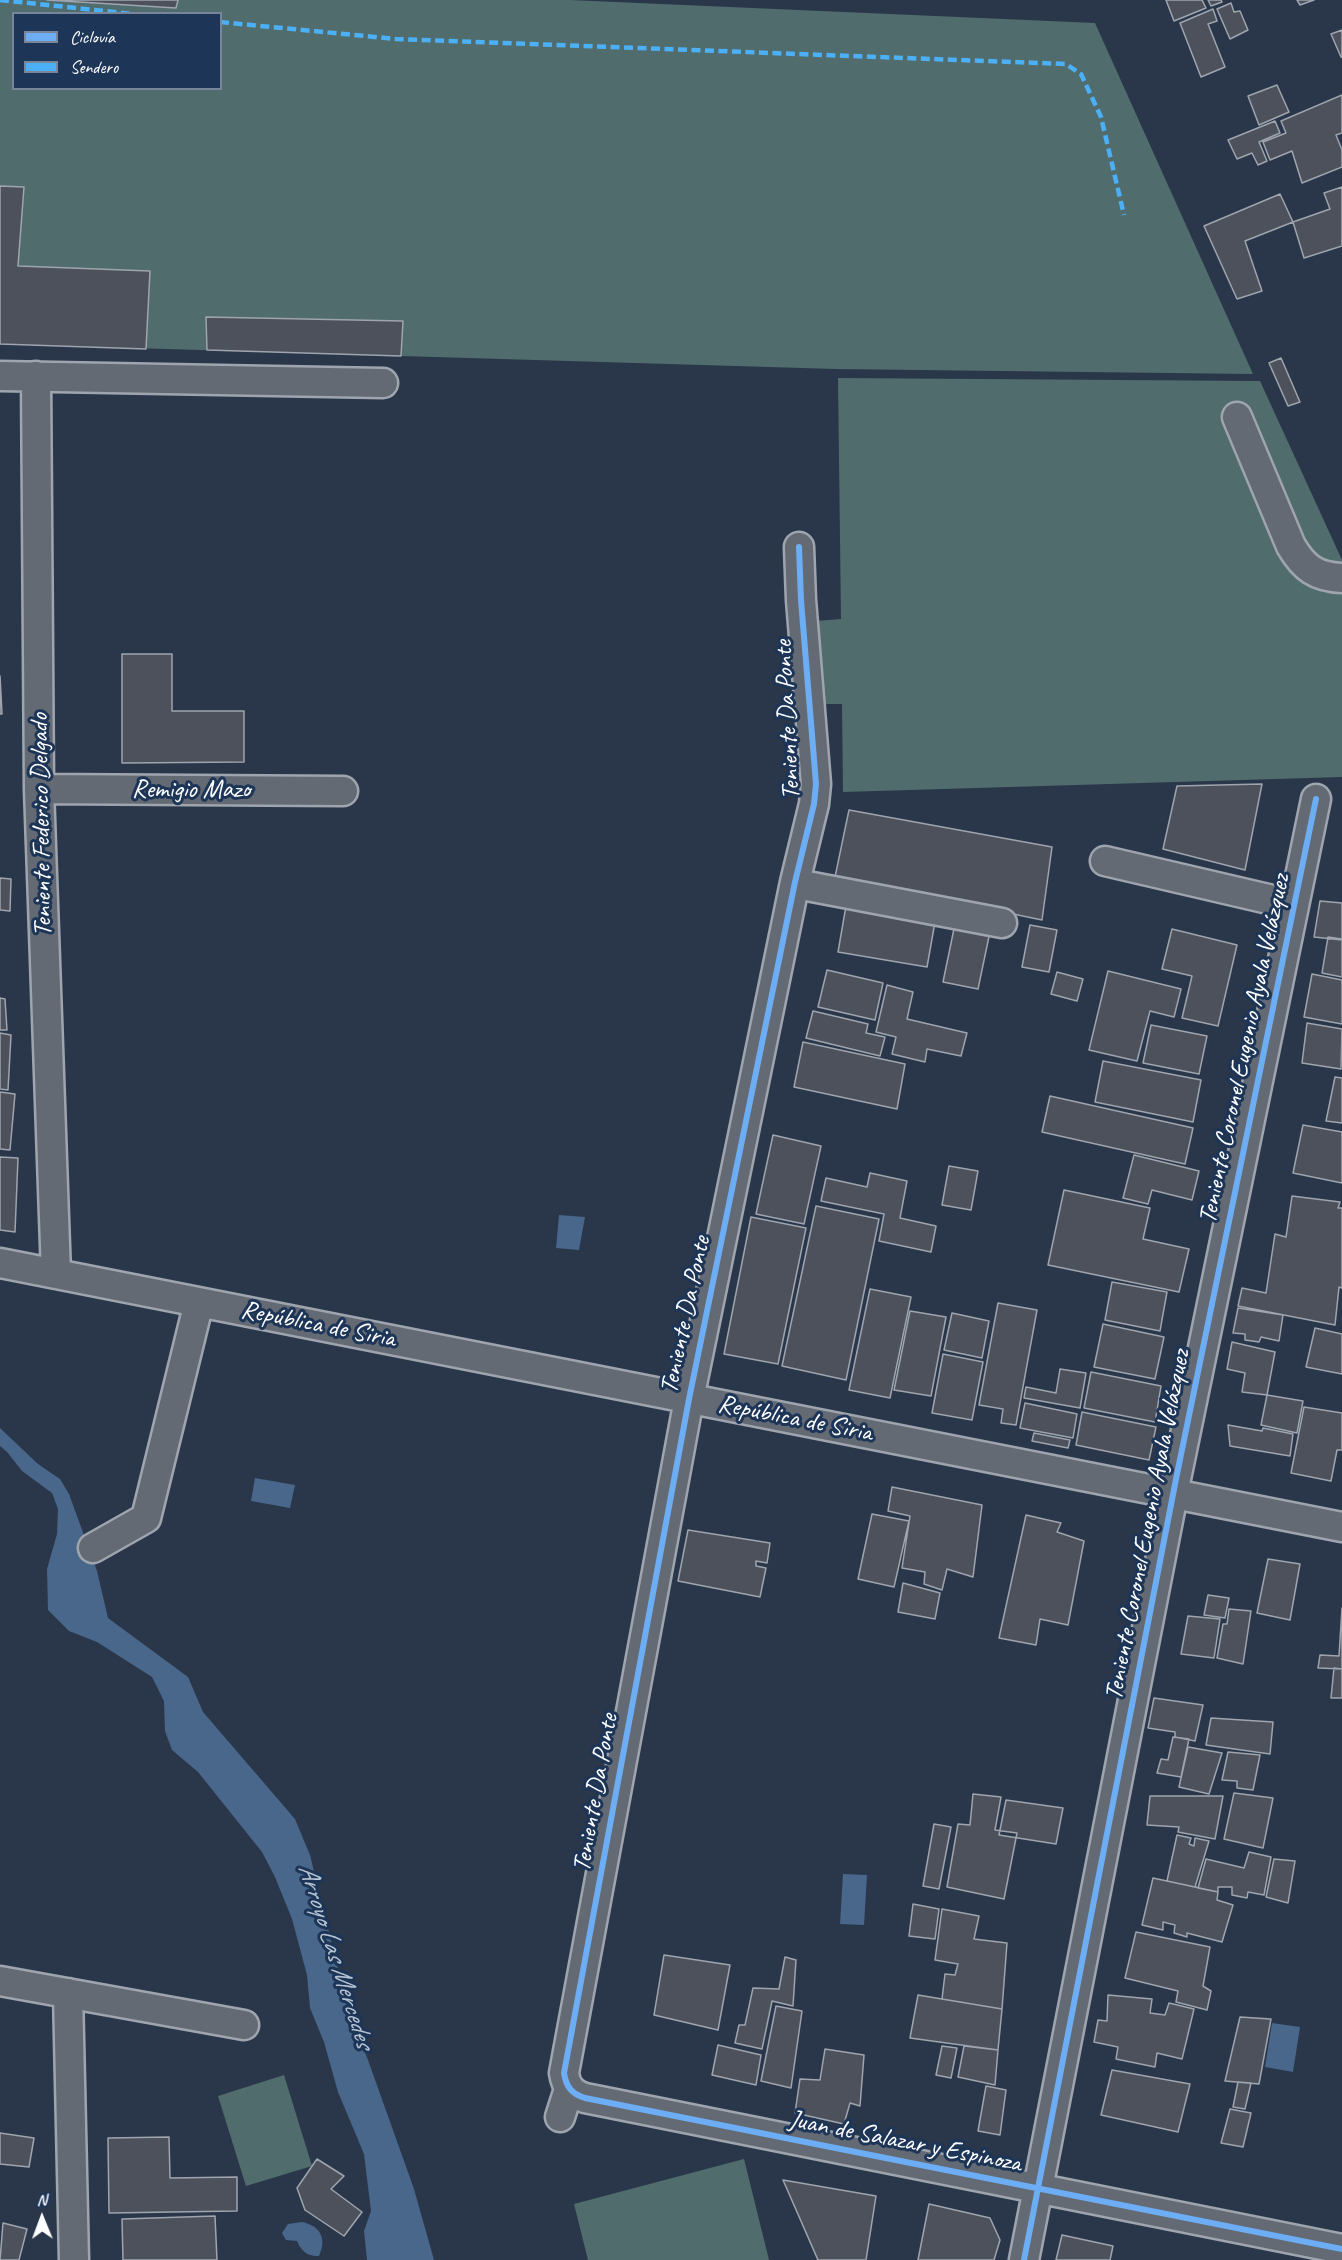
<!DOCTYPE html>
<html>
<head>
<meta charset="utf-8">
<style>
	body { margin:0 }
	#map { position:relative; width:1342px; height:2260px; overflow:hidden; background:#2a374a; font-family:Caveat,sans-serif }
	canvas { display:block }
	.legend { position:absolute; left:12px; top:12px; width:210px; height:78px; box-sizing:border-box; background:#1d3557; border:2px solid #77869a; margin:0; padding:8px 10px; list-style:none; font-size:18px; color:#fff }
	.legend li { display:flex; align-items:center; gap:12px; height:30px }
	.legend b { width:30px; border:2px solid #77869a }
	.north { position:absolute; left:12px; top:2188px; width:60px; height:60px; -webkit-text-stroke:4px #1d3557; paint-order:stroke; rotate:359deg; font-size:16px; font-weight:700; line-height:24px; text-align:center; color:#fff }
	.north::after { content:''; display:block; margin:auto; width:21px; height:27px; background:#fff; clip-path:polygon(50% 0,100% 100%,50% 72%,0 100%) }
</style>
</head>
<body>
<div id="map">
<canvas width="1342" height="2260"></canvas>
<ul class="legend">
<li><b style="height:8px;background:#6dadf4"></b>Ciclovía</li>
<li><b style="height:8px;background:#4cb0f7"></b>Sendero</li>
</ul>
<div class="north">N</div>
</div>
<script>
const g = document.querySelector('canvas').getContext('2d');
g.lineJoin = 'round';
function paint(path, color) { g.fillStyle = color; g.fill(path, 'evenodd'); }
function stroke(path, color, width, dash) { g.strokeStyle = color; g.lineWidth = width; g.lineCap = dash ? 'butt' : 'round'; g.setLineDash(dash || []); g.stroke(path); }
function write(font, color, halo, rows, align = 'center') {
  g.font = font + ' Caveat,sans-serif'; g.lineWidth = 6; g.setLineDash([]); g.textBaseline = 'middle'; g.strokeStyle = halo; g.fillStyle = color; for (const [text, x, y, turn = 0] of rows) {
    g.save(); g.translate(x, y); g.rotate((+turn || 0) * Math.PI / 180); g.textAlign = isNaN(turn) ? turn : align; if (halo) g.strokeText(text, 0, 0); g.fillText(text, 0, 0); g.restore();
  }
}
paint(new Path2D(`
	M0 0H570L1095 23 1253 374 836 369 0 344ZM14 14H220V88H14Z
	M838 378 1260 381 1342 560V777L843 792 842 704H821L816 621 841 619Z
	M284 2075 312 2166 246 2186 218 2096Z
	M744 2159 769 2260H588L574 2204Z`), '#516c6d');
paint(new Path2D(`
	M559 1215 585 1217 579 1250 556 1248Z
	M0 1428 38 1464 60 1479 69 1494 97 1571 108 1618 188 1677 203 1712 295 1819 310 1855 348 2010 368 2060 414 2189 434 2260H367L364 2231 371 2211 364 2154 338 2092 324 2042 310 2008 307 1975 292 1919 275 1877 262 1852 198 1772 172 1750 165 1731 164 1701 152 1677 97 1642 69 1631 48 1610 47 1569 57 1534 58 1509 52 1493 22 1471 7 1452 0 1446Z
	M255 1478 295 1485 290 1508 251 1501Z
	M843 1874 867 1875 864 1925 840 1924Z
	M1272 2023 1300 2027 1293 2072 1265 2067Z
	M302 2222C321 2226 327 2239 319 2256 308 2257 301 2251 297 2241L286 2240 282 2233 288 2224Z`), '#49668b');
const building = new Path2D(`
	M47 0H178L176 8Z
	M1166 0H1202L1206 8 1174 21Z
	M1208 0H1221L1222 2 1211 6Z
	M1297 0H1314L1300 5Z
	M1231 3 1234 12 1240 11 1248 30 1230 39 1217 9Z
	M1213 9 1217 21 1208 24 1225 67 1201 77 1180 23Z
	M1342 30V57H1341L1331 34Z
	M1277 85 1289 112 1259 125 1248 96Z
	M1342 95V133L1336 135 1342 150V167L1302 183 1292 151 1270 160 1263 142 1286 133 1281 121Z
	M1275 121 1280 133 1259 142 1267 161 1258 165 1252 153 1237 159 1228 140Z
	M0 186 24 187 18 266 150 271 146 349 0 344Z
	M1342 187V246L1304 258 1293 222 1330 209 1324 193Z
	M1280 194 1293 222 1245 241 1262 291 1237 299 1204 226Z
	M206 317 403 321 401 356 207 350Z
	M1281 358 1300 402 1288 406 1269 363Z
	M122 654H172V711H244V762L122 763Z
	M0 676 2 714H0Z
	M1262 784 1245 870 1163 849 1177 786Z
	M849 810 1052 847 1042 920 835 877Z
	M0 878 11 879 10 911 0 910Z
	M1320 901 1342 903V940L1314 937Z
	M846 906 935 922 927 967 838 952Z
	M956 919 991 927 978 989 943 982Z
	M1030 925 1057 930 1049 972 1022 967Z
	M1172 929 1237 945 1218 1026 1182 1018 1192 976 1162 969Z
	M1328 937 1342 939V977L1322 973Z
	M827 970 883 983 875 1020 818 1007Z
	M1108 971 1181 989 1174 1017 1150 1011 1137 1061 1089 1050Z
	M1057 972 1083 979 1077 1001 1051 994Z
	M1312 974 1342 980V1024L1304 1017Z
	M887 985 913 992 907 1019 967 1033 961 1056 927 1049 925 1062 892 1054 896 1037 876 1032Z
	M0 998 5 999 7 1030H0Z
	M813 1011 868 1024 866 1033 885 1037 880 1056 806 1038Z
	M1307 1023 1342 1029 1341 1069 1302 1063Z
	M1151 1025 1207 1036 1199 1074 1143 1063Z
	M0 1033 11 1035 8 1090 0 1089Z
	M803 1042 905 1064 897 1109 794 1087Z
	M1103 1061 1201 1080 1193 1122 1095 1102Z
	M1335 1077 1342 1078V1123L1326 1121Z
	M0 1092 15 1094 10 1150 0 1149Z
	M1050 1096 1193 1128 1185 1164 1042 1132Z
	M1303 1125 1342 1132V1183L1293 1173Z
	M773 1135 821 1146 804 1224 756 1214Z
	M1134 1155 1199 1171 1192 1200 1152 1190 1148 1204 1123 1198Z
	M0 1157 18 1158 15 1232 0 1230Z
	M949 1166 978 1171 971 1210 942 1205Z
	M870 1173 907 1181 900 1218 936 1226 931 1252 879 1241 884 1214 821 1201 826 1178 867 1187Z
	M1064 1190 1150 1208 1143 1239 1189 1249 1179 1292 1048 1265Z
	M1292 1196 1340 1202 1338 1208H1342V1288L1339 1287 1335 1325 1238 1306 1242 1288 1266 1293 1275 1234 1286 1237Z
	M816 1206 879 1219 846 1380 782 1366Z
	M751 1217 806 1228 778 1364 724 1354Z
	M1112 1282 1167 1292 1160 1331 1105 1320Z
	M870 1289 911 1297 890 1398 849 1390Z
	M998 1303 1037 1310 1016 1425 1001 1423 1003 1409 979 1405Z
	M1238 1308 1283 1315 1279 1341 1261 1337 1259 1342 1245 1340V1334L1233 1333Z
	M910 1311 946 1317 931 1396 894 1390Z
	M952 1313 989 1321 982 1358 944 1350Z
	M1103 1324 1164 1337 1155 1379 1094 1367Z
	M1315 1328 1342 1334V1374L1306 1367Z
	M1232 1342 1275 1352 1267 1395 1242 1392 1245 1373 1227 1369Z
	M943 1354 983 1362 972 1420 932 1413Z
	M1060 1369 1086 1373 1080 1408 1024 1398 1026 1387 1056 1393Z
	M1091 1372 1161 1386 1155 1422 1084 1408Z
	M1267 1395 1303 1401 1297 1433 1261 1425Z
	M1025 1403 1077 1414 1073 1438 1020 1428Z
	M1304 1407 1342 1413V1450H1337L1331 1481 1291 1473Z
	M1082 1412 1156 1427 1149 1460 1076 1445Z
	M1228 1425 1262 1431 1263 1428 1293 1434 1290 1456 1230 1446Z
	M1034 1433 1070 1440 1068 1448 1032 1441Z
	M892 1487 982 1505 973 1577 947 1569 942 1590 924 1584 925 1572 902 1568 910 1516 888 1511Z
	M872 1514 909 1521 894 1587 858 1579Z
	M1026 1515 1061 1523 1057 1532 1084 1541 1068 1625 1040 1619 1036 1645 999 1638Z
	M688 1530 770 1543 767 1563 756 1561V1566L766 1568 760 1597 678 1581Z
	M1268 1559 1300 1564 1290 1620 1257 1613Z
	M903 1583 940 1593 935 1619 898 1612Z
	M1208 1595 1229 1598 1225 1618 1204 1615Z
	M1342 1608V1669L1318 1668 1320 1655 1339 1656Z
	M1229 1609 1251 1611 1243 1664 1217 1658 1223 1624H1227Z
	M1188 1616 1220 1619 1214 1658 1181 1654Z
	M1334 1668 1342 1669V1698H1331Z
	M1154 1698 1203 1705 1195 1741 1175 1737V1732L1148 1728Z
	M1211 1718 1273 1722 1270 1754 1206 1745Z
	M1173 1737 1189 1739 1181 1777 1157 1773 1161 1759 1168 1760Z
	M1188 1747 1222 1753 1209 1794 1179 1787Z
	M1228 1752 1260 1755 1253 1790 1237 1788V1781L1222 1780Z
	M1234 1793 1273 1798 1263 1848 1224 1839Z
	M973 1794 1001 1797 995 1830 1017 1833 1004 1899 947 1887 958 1824 970 1825Z
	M1150 1796H1223L1215 1839 1178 1832 1179 1827 1147 1825Z
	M1006 1800 1063 1808 1056 1844 999 1835Z
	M934 1824 951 1827 939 1889 923 1886Z
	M1177 1835 1191 1838 1189 1844 1194 1846 1195 1838 1209 1841 1195 1887 1167 1881Z
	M1249 1852 1271 1857 1264 1895 1248 1892 1247 1898 1232 1895V1887H1218V1892L1198 1888 1206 1859 1244 1868Z
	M1274 1859 1295 1861 1288 1903 1266 1897Z
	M1153 1878 1218 1892 1217 1900 1233 1905 1222 1942 1187 1933V1937L1174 1933 1175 1925 1163 1922V1930L1142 1925Z
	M913 1904 939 1909 935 1939 909 1936Z
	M942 1909 979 1916 974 1939 1007 1943 1002 2009 942 1999 945 1974 955 1975 958 1964 935 1960Z
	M1136 1932 1210 1947 1203 1986 1211 1991 1207 2010 1176 2002 1178 1991 1125 1978Z
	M664 1955 730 1965 718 2030 654 2015Z
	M785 1957 796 1960 793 2006 772 2001 762 2049 735 2043 739 2025H745L753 1988 779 1989Z
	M918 1995 1002 2009 998 2050 910 2038Z
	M1108 1995 1152 1999 1150 2013 1165 2015 1169 2003 1194 2009 1182 2059 1157 2053 1155 2067 1116 2059 1118 2047 1094 2042 1098 2020 1107 2021Z
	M776 2006 802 2011 791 2088 761 2081Z
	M1240 2017 1271 2019 1259 2084 1225 2081Z
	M718 2045 761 2055 756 2085 712 2075Z
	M942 2046 957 2048 951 2078 936 2075Z
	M964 2046 998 2050 995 2085 958 2077Z
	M825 2049 864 2055 860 2106 850 2103 844 2124 795 2113 800 2079 820 2080Z
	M1112 2070 1190 2084 1178 2132 1101 2115Z
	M1238 2082 1251 2083 1245 2109 1233 2107Z
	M986 2086 1006 2090 1000 2135 978 2131Z
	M1230 2109 1251 2113 1243 2147 1221 2143Z
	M0 2133 34 2138 29 2167 0 2164Z
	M169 2137 170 2178 237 2177V2211L109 2213 108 2138Z
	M317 2159 344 2176 331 2189 362 2212 344 2236 305 2210 297 2188Z
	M783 2180 876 2196 866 2260H818Z
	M929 2204 990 2218 1000 2240 994 2260H918Z
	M215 2216 217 2260H123L122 2219Z
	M3 2223 27 2229 19 2260H0Z
	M1062 2235 1113 2246 1110 2260H1056Z`);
paint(building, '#4c515c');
stroke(building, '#9fa5ae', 1.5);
const minor = new Path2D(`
	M0 376 383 383
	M36 376 39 789 56 1274
	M1237 417 1291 546C1304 568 1316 577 1342 578
	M799 547 801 600 816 784 814 804 795 882 689 1399 564 2073C566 2087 572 2094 585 2098L1342 2249
	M39 789 343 791
	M1105 861 1294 905
	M795 882 807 886 1002 923
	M0 1263 1342 1527
	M93 1548 146 1518 199 1302
	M0 1981 244 2025
	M68 1993 74 2260
	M560 2117 569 2089
	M1024 2260 1177 1474 1316 799`);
stroke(minor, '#9fa5ae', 33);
stroke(minor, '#636a74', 28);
stroke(new Path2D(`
	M0 0 133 14
	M220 22 396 39 1066 64 1081 74 1101 117 1124 215`), '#4cb0f7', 4.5, [9, 4.5]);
stroke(new Path2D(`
	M799 547 801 600 816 784 814 804 795 882 689 1399 564 2073C566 2087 572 2094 585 2098L1342 2249
	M1024 2260 1177 1474 1316 799`), '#6dadf4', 6);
write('26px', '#fff', '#1d3557', [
	["Teniente Da Ponte",788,720,-93],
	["Remigio Mazo",191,790],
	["Teniente Federico Delgado",42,825,-91],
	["Teniente Coronel Eugenio Ayala Velázquez",1245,1049,-78],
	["Teniente Da Ponte",686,1315,-78],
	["República de Siria",318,1325,11],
	["República de Siria",795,1419,11],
	["Teniente Coronel Eugenio Ayala Velázquez",1148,1525,-79],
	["Teniente Da Ponte",596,1793,-80],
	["Juan de Salazar y Espinoza",905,2142,11]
]);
write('italic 27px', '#b7c4d3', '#1d3557', [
	["Arroyo Las Mercedes",335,1956,72]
]);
</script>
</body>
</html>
